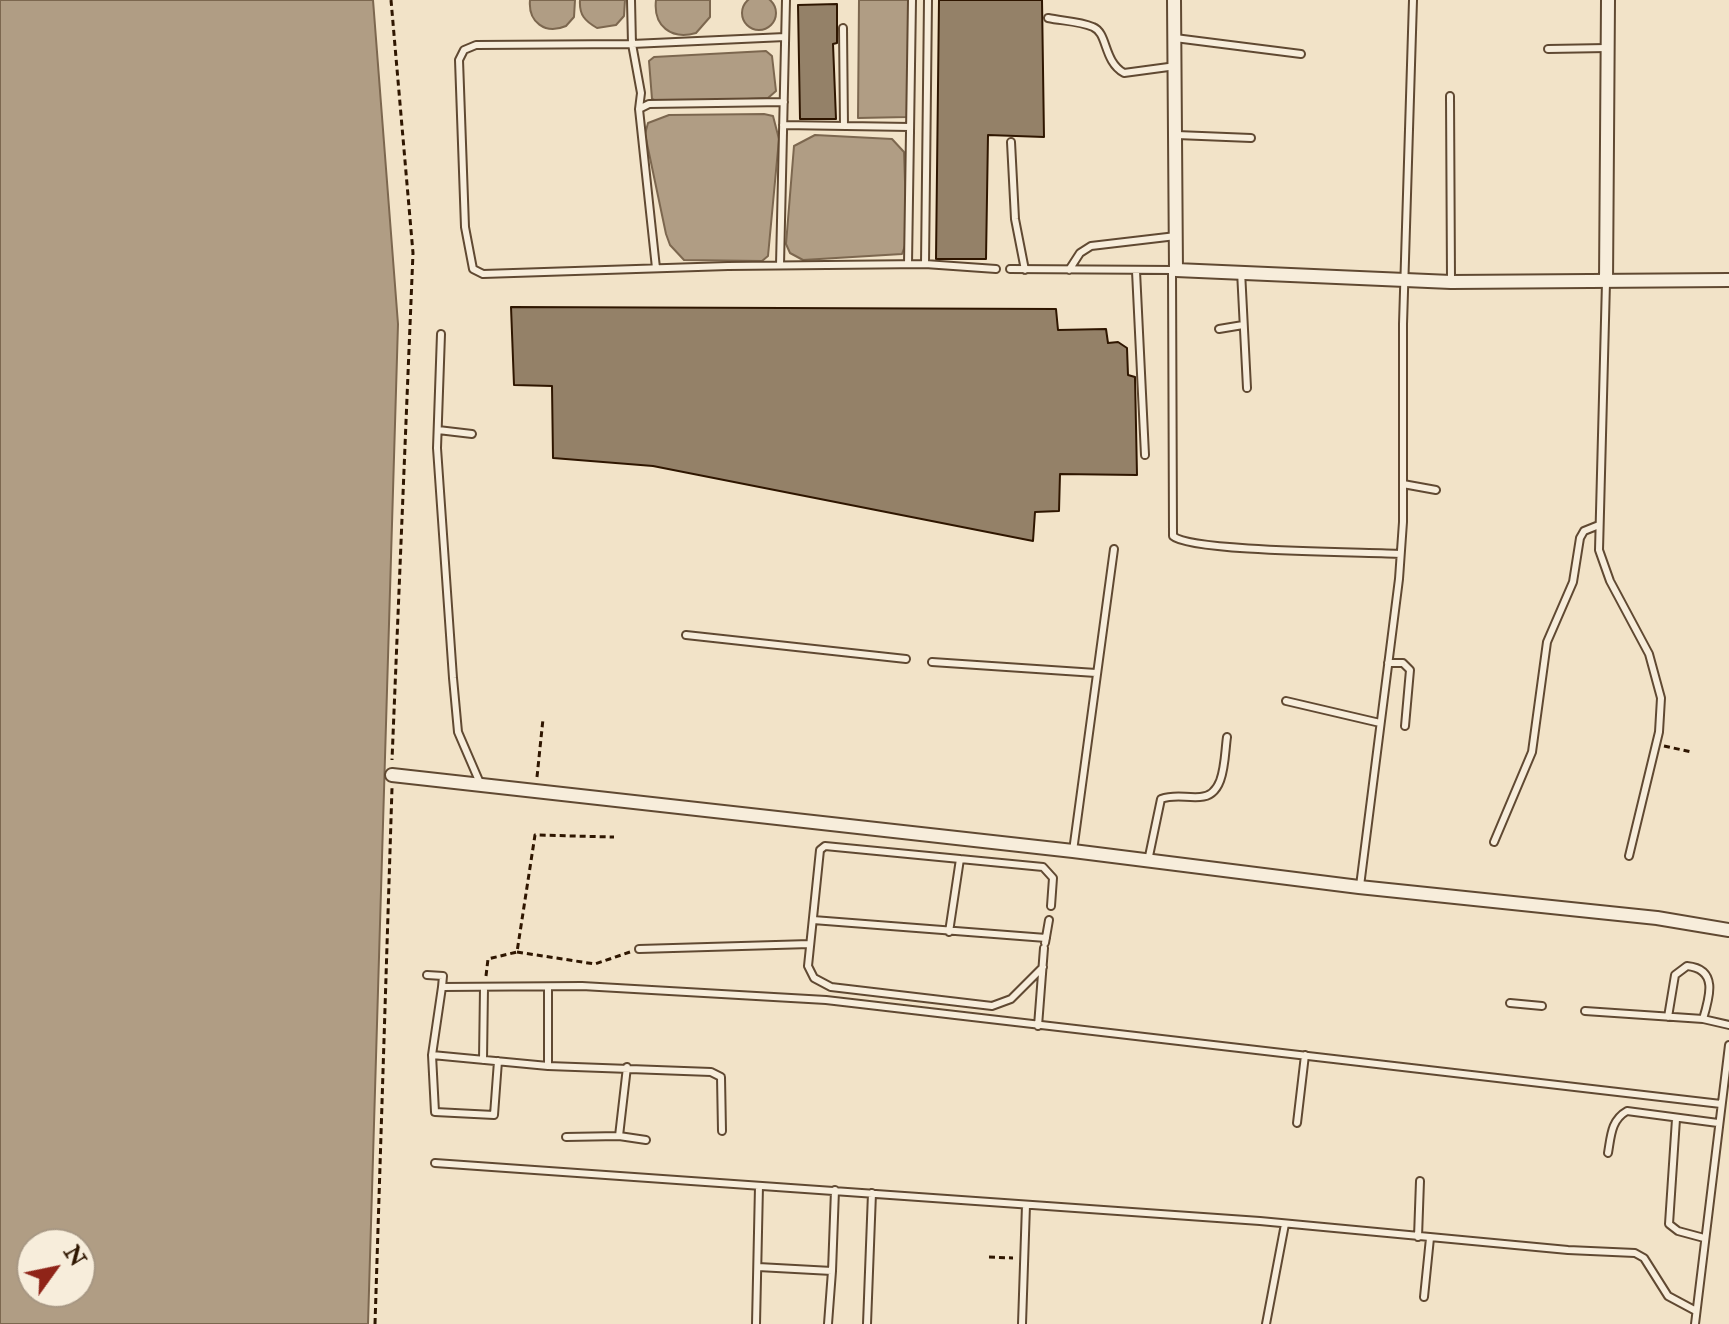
<!DOCTYPE html>
<html>
<head>
<meta charset="utf-8">
<style>
	body { margin:0 }
	#map { position:relative; width:1729px; height:1324px; overflow:hidden; background:#f2e3c8; font-family:"IM FELL Double Pica",serif }
	canvas { display:block }
	.north { position:absolute; left:16px; top:1228px; width:80px; height:80px; box-sizing:border-box; background:#f7eddb; border:2px solid #a79783; border-radius:50%; rotate:57deg; font-size:22px; font-weight:700; line-height:32px; text-align:center; color:#2f1600 }
	.north::after { content:''; display:block; margin:auto; width:28px; height:36px; background:#8f2418; clip-path:polygon(50% 0,100% 100%,50% 72%,0 100%) }
</style>
</head>
<body>
<div id="map">
<canvas width="1729" height="1324"></canvas>
<div class="north">N</div>
</div>
<script>
const g = document.querySelector('canvas').getContext('2d');
g.lineJoin = 'round';
function paint(path, color) { g.fillStyle = color; g.fill(path, 'evenodd'); }
function stroke(path, color, width, dash) { g.strokeStyle = color; g.lineWidth = width; g.lineCap = dash ? 'butt' : 'round'; g.setLineDash(dash || []); g.stroke(path); }
const water = new Path2D(`
	M742 13a17 17 0 1 1 34 0a17 17 0 1 1-34 0Z
	M0 0H373L398 324 368 1324H0ZM32 1244H80V1292H32Z
	M530 0H575L574 17 566 26C545 35 528 22 530 0Z
	M580 0H625L624 16 616 25 597 28C585 21 579 15 580 0Z
	M656 0H710V17L696 33C671 40 653 26 656 0Z
	M859 0H910L908 117 858 118Z
	M766 51 772 56 776 91 768 98 661 103 652 99 649 61 654 57Z
	M764 114 773 116 779 139 768 256 762 261 684 260 670 245 666 234 645 134 648 123 669 115Z
	M815 135 892 139 904 152 907 240 902 254 803 260 790 253 786 244 794 146Z`);
paint(water, '#b09d84');
stroke(water, '#7c674f', 2);
const building = new Path2D(`
	M939 0H1042L1044 137 988 135 986 259H936Z
	M837 4V43L833 44 836 119H800L798 5Z
	M511 307 1056 309 1058 330 1106 329 1108 343 1118 342 1127 348 1128 375 1135 377 1137 475 1060 474 1059 511 1035 512 1033 541 653 466 553 458 552 386 514 385Z`);
paint(building, '#948168');
stroke(building, '#2f1600', 2);
const lane = new Path2D(`
	M631 0 632 44 641 93 639 109 649 104 784 102
	M928 0 925 264 996 269
	M1048 18C1062 21 1079 21 1093 27 1108 33 1103 61 1124 73L1176 66
	M843 28 844 126
	M785 37 632 44 476 45 464 50 459 60 465 227 473 269 483 274 728 266 925 264
	M1175 38 1301 54
	M1548 49 1607 48
	M1450 96 1451 280
	M639 109 656 268
	M783 125 910 127
	M1177 135 1251 138
	M1011 142 1015 219 1025 270
	M908 264 912 0
	M780 265 786 0
	M1010 269 1174 270
	M1069 270 1080 253 1091 246 1176 236
	M1172 270 1173 536C1190 552 1366 552 1400 554
	M1136 271 1145 455
	M1241 271 1247 388
	M1606 282 1599 550 1610 581 1649 654 1661 698 1659 732 1629 856
	M1219 329 1243 325
	M441 334 437 448 453 678 458 732 480 783
	M438 430 472 434
	M1403 484 1436 490
	M686 635 906 659
	M932 662 1096 673
	M1388 663H1403L1410 670 1405 726
	M1286 701 1380 723
	M1494 842 1532 752 1547 642 1573 582 1580 538 1584 531 1599 525
	M1073 851 1114 549
	M1148 861 1161 799C1175 794 1185 798 1200 797 1226 796 1224 757 1227 737
	M1360 886 1399 579 1403 522V324L1413 0
	M813 920 1046 938
	M949 932 960 859
	M1045 943 1049 920
	M639 949 810 944
	M1043 967 1011 999 992 1006 831 987 814 978 808 966 820 850 825 846 1043 867 1053 878 1051 906
	M427 975 443 976 442 987 582 986 826 1000 1721 1104
	M442 987 432 1055 435 1112 494 1115 498 1061
	M548 988V1066
	M1510 1003 1542 1006
	M1585 1011 1703 1019 1729 1025
	M1668 1017 1675 975 1687 966C1718 969 1710 996 1703 1019
	M1038 1026 1044 948
	M432 1055 548 1066 711 1072 721 1077 722 1131
	M483 1060 484 988
	M1676 1119 1669 1224 1678 1231 1704 1238
	M1297 1123 1305 1055
	M619 1136 646 1140
	M566 1137 619 1136 627 1067
	M1608 1153C1611 1136 1611 1120 1627 1111L1718 1123
	M435 1163 1260 1221 1568 1250 1635 1253 1644 1258 1668 1296 1696 1311
	M1418 1237 1420 1181
	M758 1267 832 1271 828 1324
	M832 1271 835 1190
	M1424 1297 1430 1238
	M756 1324 759 1186
	M867 1324 872 1193
	M1022 1324 1026 1205
	M1266 1324 1285 1224
	M1695 1324 1729 1045`);
const street = new Path2D(`
	M1174 0 1176 270 1451 282 1729 280
	M1606 282 1608 0
	M392 775 1073 851 1359 887 1657 918 1729 930`);
stroke(lane, '#604932', 10);
stroke(street, '#604932', 16);
stroke(new Path2D(`
	M391 0 413 253 392 760
	M1664 746 1692 752
	M537 777 543 719
	M517 952 595 964 630 952
	M486 976 488 959 517 952 535 835 614 837
	M989 1257 1013 1258
	M375 1324 392 788`), '#2f1600', 3, [6, 4]);
stroke(lane, '#f7eddb', 6);
stroke(street, '#f7eddb', 12);
</script>
</body>
</html>
